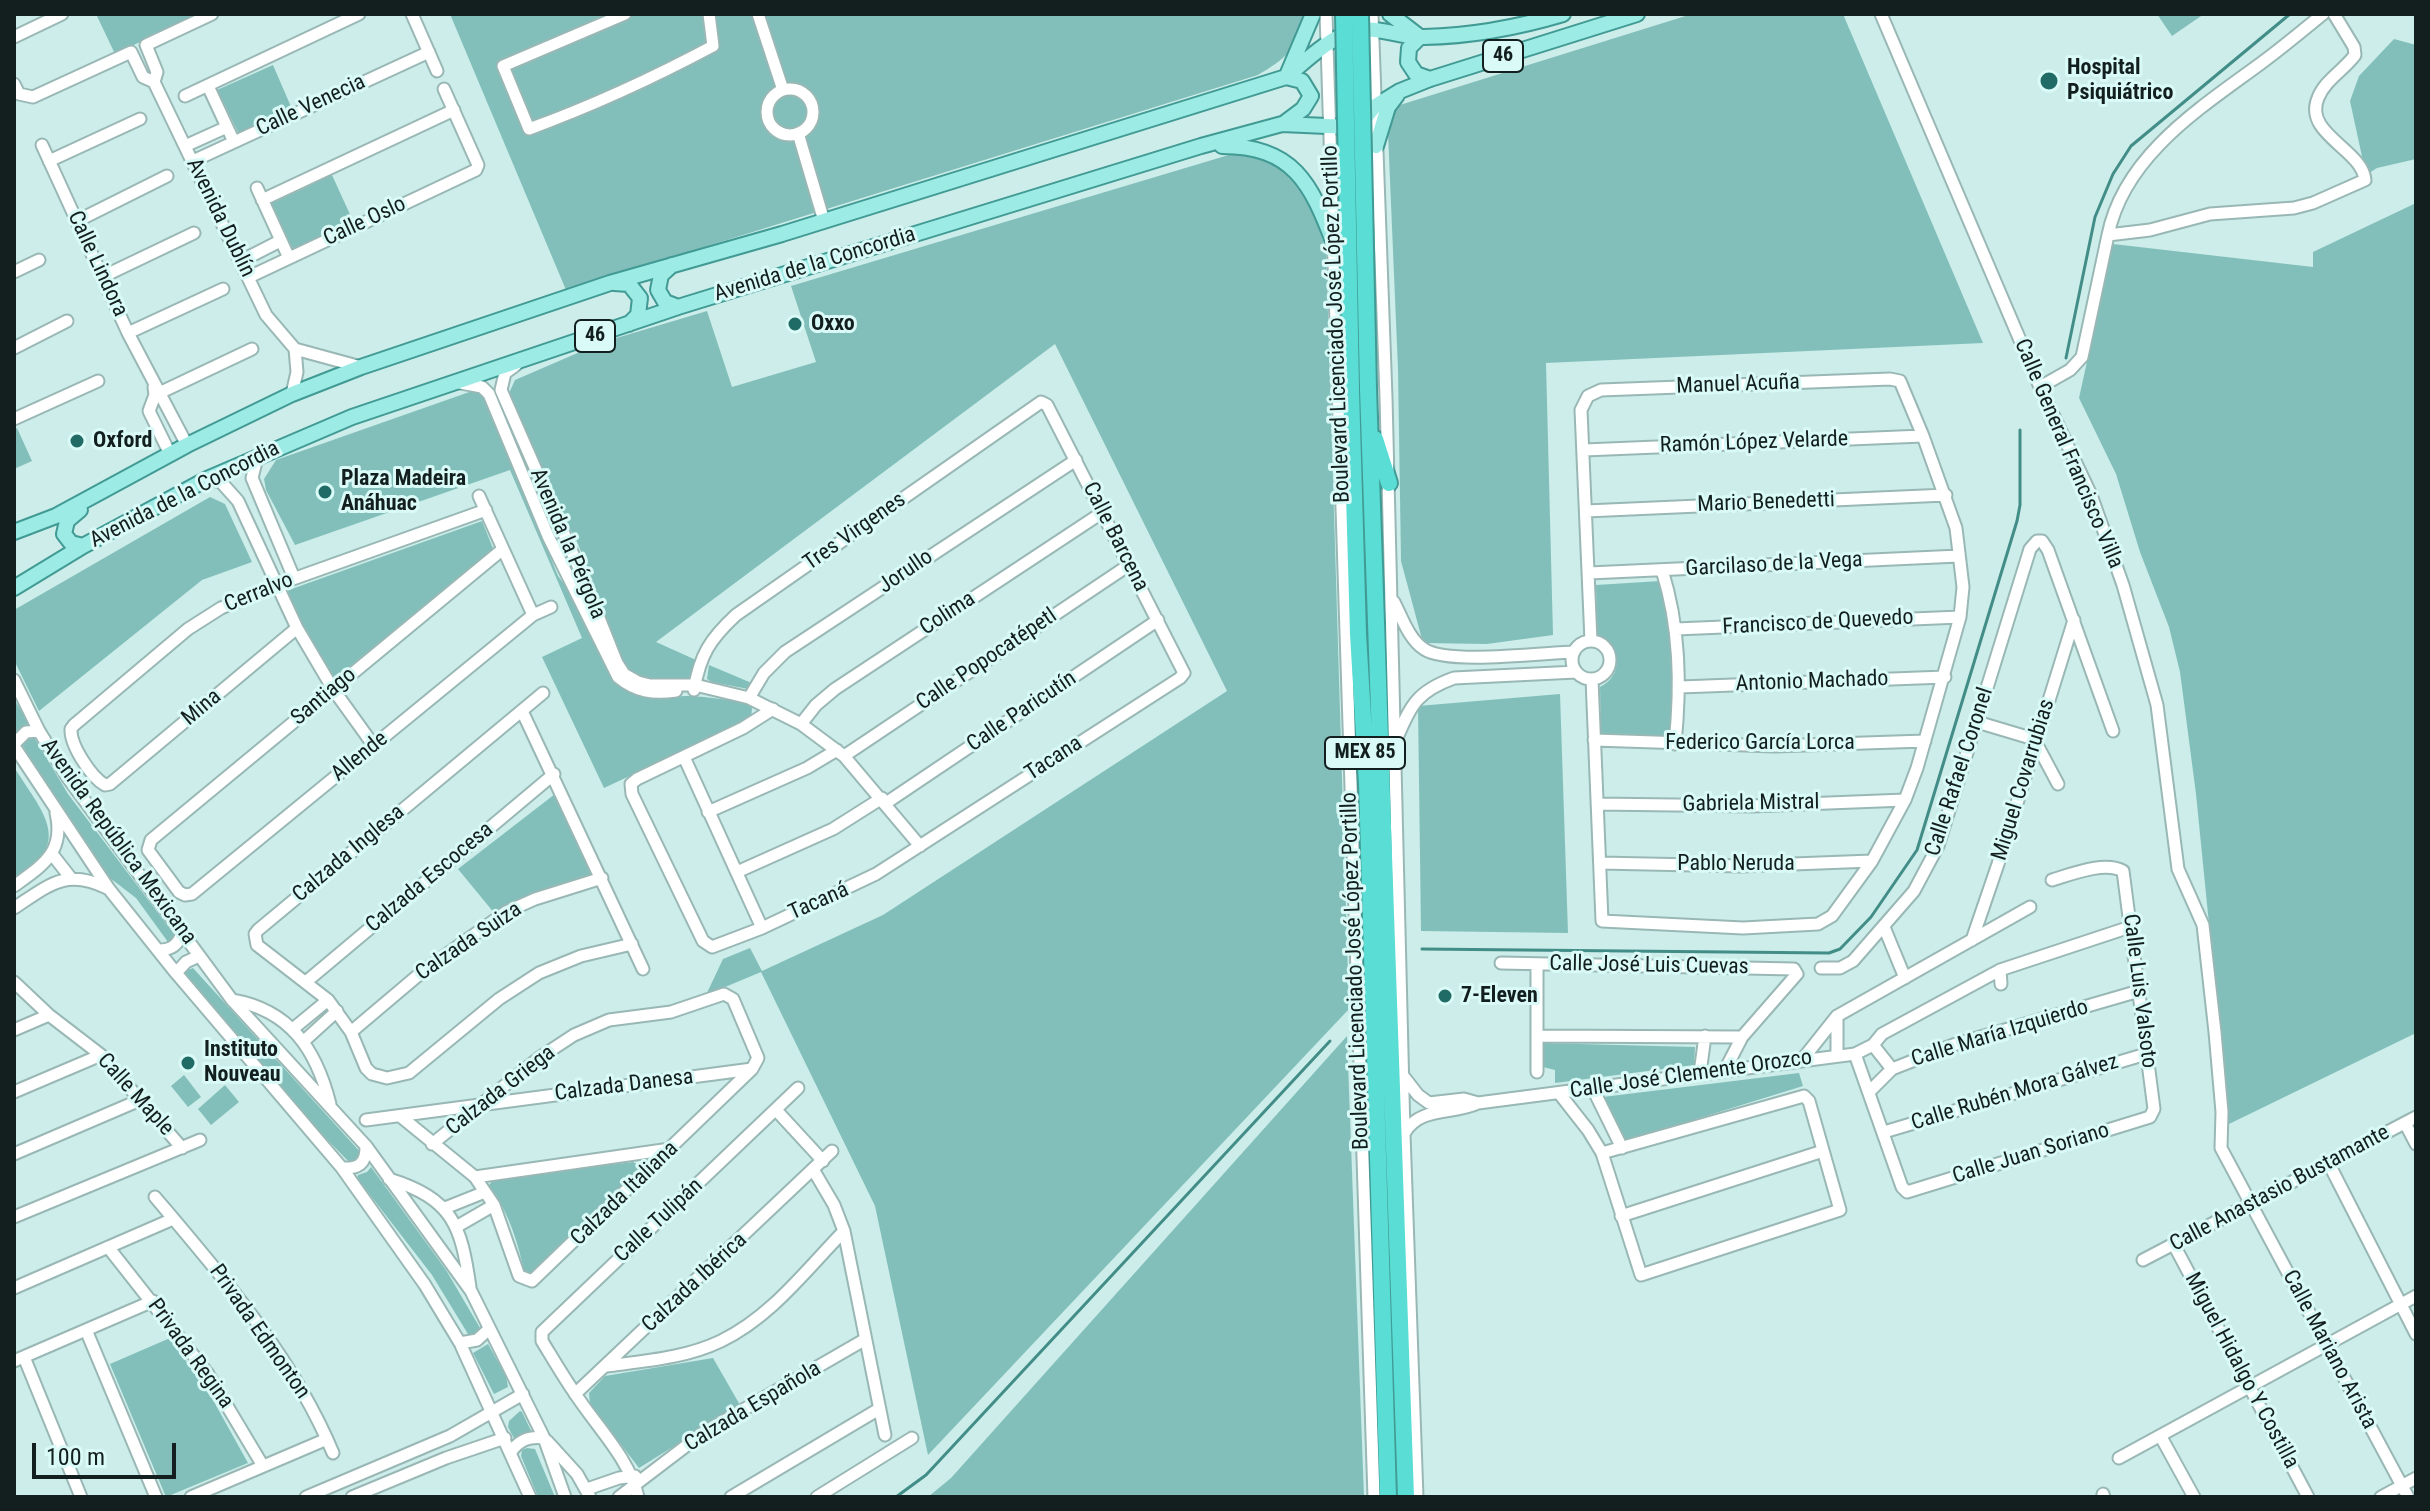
<!DOCTYPE html>
<html>
<head>
<meta charset="utf-8">
<style>
	body { margin:0 }
	#map { position:relative; width:2430px; height:1511px; overflow:hidden; background:#ccede9; font-family:"Roboto Condensed",sans-serif }
	canvas { display:block }
	.frame { position:absolute; inset:0; border:16px solid #131f1e; pointer-events:none }
	.scale { position:absolute; left:32px; top:1443px; width:144px; height:36px; box-sizing:border-box; border:4px solid #131f1e; border-top:0; padding-left:10px; font-size:24px; line-height:28px; white-space:nowrap; color:#131f1e; -webkit-text-stroke:6px #d9faf7; paint-order:stroke }
</style>
</head>
<body>
<div id="map">
<canvas width="2430" height="1511"></canvas>
<div class="frame"></div>
<div class="scale">100 m</div>
</div>
<script>
const g = document.querySelector('canvas').getContext('2d');
g.lineJoin = 'round';
function paint(path, color) { g.fillStyle = color; g.fill(path, 'evenodd'); }
function stroke(path, color, width, dash) { g.strokeStyle = color; g.lineWidth = width; g.lineCap = dash ? 'butt' : 'round'; g.setLineDash(dash || []); g.stroke(path); }
function write(font, color, halo, rows, align = 'center') {
  g.font = font + ' "Roboto Condensed",sans-serif'; g.lineWidth = 6; g.setLineDash([]); g.textBaseline = 'middle'; g.strokeStyle = halo; g.fillStyle = color; for (const [text, x, y, turn = 0] of rows) {
    g.save(); g.translate(x, y); g.rotate((+turn || 0) * Math.PI / 180); g.textAlign = isNaN(turn) ? turn : align; if (halo) g.strokeText(text, 0, 0); g.fillText(text, 0, 0); g.restore();
  }
}
paint(new Path2D(`
	M96 14H198L115 54Z
	M450 14H1305C1304 45 1282 61 1258 75L566 290Z
	M1692 14H1843L1983 343 1546 363 1553 635 1487 644 1423 643 1401 561 1398 369 1387 109Z
	M2157 14H2204L2172 36Z
	M2394 39 2416 45V159L2377 168 2366 175 2350 101 2359 76Z
	M273 65 292 109 239 134 217 90Z
	M1232 154C1298 160 1307 192 1326 249L1349 1009 928 1455 875 1206 761 972 706 995 723 959 750 948 762 971 883 915 1227 691 1055 344 656 642 696 660 692 678 688 681C663 682 638 686 622 663 614 644 605 625 598 605 584 569 586 545 558 514L510 403V391L515 380 603 342 707 311 732 387 816 362 791 286Z
	M332 175 353 221 293 249 270 204Z
	M2416 203V1033L2229 1124 2196 794 2180 672 2169 627 2140 552 2116 474 2079 398 2113 244 2313 267V252Z
	M475 390 491 401 544 528 545 544 558 576 579 603 614 678C641 707 656 696 690 696 709 697 728 700 747 702L752 708 751 719 604 788 542 657 582 638 510 470 295 545 266 490 264 479 276 460Z
	M17 428 32 461 14 469V430Z
	M210 497 225 504 252 562 202 580 39 711 14 660V610Z
	M482 521 494 551 334 680 305 634 286 591Z
	M1660 581C1672 639 1674 681 1669 740L1601 736 1600 687C1623 675 1622 649 1597 640L1596 585Z
	M709 665 754 684 748 689 712 682 707 679Z
	M1560 694 1568 933 1421 931 1418 706Z
	M14 699 30 725 14 734Z
	M26 737H34L68 794 174 934 172 941 168 942 136 898 110 878 43 782 22 744 21 741Z
	M14 767C42 812 76 843 14 879Z
	M555 794 593 876 495 914 458 869Z
	M193 968 362 1154 363 1159 351 1164 308 1120 184 976 183 972Z
	M1347 1036 1364 1497H928L951 1478Z
	M1541 1043 1695 1047 1694 1065 1555 1083V1070L1543 1067Z
	M1799 1073 1803 1086 1622 1142 1603 1097Z
	M184 1075 201 1097 188 1107 171 1086Z
	M225 1085 239 1102 211 1125 198 1109Z
	M633 1162 640 1166V1172L535 1276 524 1271C517 1238 508 1212 489 1185L494 1179Z
	M371 1167 446 1270 483 1333 471 1339 432 1275 357 1178 358 1175 367 1172Z
	M170 1338 213 1400 248 1463 166 1497 110 1364Z
	M488 1344 506 1376 508 1387 494 1394 473 1353Z
	M713 1358 740 1405 639 1468 590 1404 589 1393 605 1376Z
	M520 1411 522 1412 534 1437 517 1444 508 1427 509 1421Z
	M527 1448 535 1449 555 1497H538L521 1456 522 1450Z`), '#83bfba');
stroke(new Path2D(`
	M2066 358 2095 217 2113 174 2131 146 2290 14
	M1422 949 1829 953 1840 949 1871 917 1917 850 2017 521 2020 505V430
	M896 1497 926 1475 1330 1041`), '#438d88', 3);
const minor = new Path2D(`
	M212 14 146 45 157 72 154 82 266 315 295 349 361 367
	M412 14 437 71
	M625 14 503 66 529 129C592 106 653 78 713 46L709 14
	M758 14 783 90
	M1326 14 1374 1497
	M1372 14 1386 397 1404 1134 1417 1497
	M1881 14 2040 387 2091 495 2123 585 2157 705 2178 869 2203 925 2215 1032 2222 1112 2221 1148 2408 1497
	M14 37 62 14
	M14 84 19 94 33 97 131 52 143 77 154 82
	M208 86 234 142
	M767 112a23 23 0 1 1 46 0a23 23 0 1 1-46 0Z
	M185 96 359 14
	M798 133 824 221
	M42 145 128 333 187 445
	M185 146 227 127
	M49 161 140 119
	M193 161 429 52
	M257 188 289 258
	M262 200 454 110
	M77 221 167 176
	M2108 235C2124 156 2200 108 2260 64 2282 48 2302 31 2323 14
	M241 261 280 241
	M14 272 39 260
	M102 277 194 233
	M249 277 476 170 478 165 444 89
	M128 333 223 289
	M14 348 67 321
	M516 365 505 373 501 390 582 575 617 663 624 674 638 682 650 685H695L749 698 801 724 844 756 920 846
	M455 382 482 387 489 394 548 536 618 677C636 692 653 694 676 691
	M154 387 155 395 149 411 170 454
	M2040 387 2070 370 2082 357 2108 235 2150 230 2210 214 2294 208 2313 203 2365 180C2362 149 2303 134 2318 98 2325 80 2344 70 2355 55L2354 47 2334 14
	M292 394 297 372 295 349
	M155 395 252 349
	M14 419 98 381
	M1584 450 1923 436
	M263 455 256 462 252 478 294 578
	M207 479 221 482 238 501 297 628 333 689 374 746
	M479 496 533 615
	M1586 511 1946 495
	M503 549 151 840 148 850 179 892 185 895 192 894 533 615 551 607
	M1662 570C1680 627 1681 685 1675 744
	M1589 573 1959 556
	M1394 602C1402 618 1409 639 1424 649 1447 665 1542 653 1574 652
	M297 628 110 784 105 785C91 777 70 745 71 729L74 725 188 629 221 608 276 585 486 510
	M1676 629 1960 617
	M1591 641 1581 410 1588 396 1601 390 1890 379 1900 381 1923 436 1956 528 1963 587 1960 617 1917 768 1905 800 1872 861 1832 916 1818 924 1743 928 1602 921 1592 679
	M1572 660a19 19 0 1 1 38 0a19 19 0 1 1-38 0Z
	M14 680 39 731 68 778 232 1000 366 1146 471 1291 544 1438 565 1497
	M1680 687 1945 677
	M694 690C700 655 710 639 736 615L1041 402 1047 405 1184 673 1180 678 876 874 762 928 712 947 703 941 632 794 631 784 637 779 743 728 773 709
	M543 693 258 930 255 934 257 945 328 1000 351 1032 366 1068 372 1074 387 1078 409 1073 499 999 539 973 581 956 632 944
	M749 698 764 673 785 652 1076 460
	M522 711 643 969
	M1977 722 2034 739 2058 784
	M801 724 816 705 835 689 1103 512
	M1397 738C1411 704 1418 691 1454 678L1576 672
	M1594 740 1775 746 1925 741
	M14 744 26 732 39 731
	M14 746 109 889 176 973 342 1168 425 1285 460 1343 530 1497
	M844 756 1129 565
	M684 757 762 928
	M886 803 1158 620
	M1597 804 1752 806 1905 800
	M708 812 807 768 837 750
	M52 854 70 877
	M1600 863 1741 866 1872 861
	M737 872 833 829 882 798
	M14 886C43 865 65 852 56 813
	M14 908C49 885 66 868 107 888
	M1884 927 1905 978
	M1972 940 1998 864 2074 620
	M159 950C172 950 179 944 182 932
	M1501 963 1794 969 1797 974 1742 1037 1725 1070
	M1537 964V1072
	M1821 968H1840L1853 961 1914 891 1938 846 2030 549 2037 541H2042L2048 550 2113 731
	M176 973 186 962 199 956
	M307 981 554 774
	M14 982 49 1015 101 1055 182 1148
	M2001 984 2000 970 2130 927
	M232 1000C290 1010 316 1049 330 1104
	M294 1028 328 1000
	M14 1030 49 1015
	M351 1032 422 972 506 912 535 899 602 878
	M1537 1036 1742 1037
	M304 1041 337 1011
	M1873 1045 1892 1069
	M1855 1054 1902 1187 1907 1192 2150 1117 2154 1109 2123 871C2104 861 2072 874 2052 880
	M1837 1056V1016
	M1802 1060 1837 1016 2030 907
	M1700 1073 1705 1036
	M1404 1077 1418 1095 1429 1103 1464 1099 1478 1103
	M1593 1089 1622 1148
	M1870 1091 1892 1069 1953 1045 2139 991
	M14 1092 101 1055
	M1559 1093 1588 1130 1602 1153 1641 1275 1840 1210 1809 1101 1804 1096 1602 1153
	M776 1110 823 1161
	M400 1116 475 1177 494 1205 519 1276 532 1281 752 1069 758 1058 733 999 724 994 671 1012 609 1020 574 1035 539 1058 432 1144
	M366 1120 752 1069
	M2405 1123 2416 1144
	M1405 1132C1421 1106 1453 1115 1478 1103L1855 1054 1873 1045 1882 1034 2000 970
	M1884 1132 2146 1054
	M14 1154 140 1100
	M2328 1162 2416 1334
	M342 1168C358 1169 366 1164 366 1147
	M814 1171 834 1205 844 1231 885 1435
	M475 1177 670 1149
	M389 1179C453 1199 461 1225 470 1287
	M155 1197C222 1276 293 1357 333 1453
	M445 1208 485 1192
	M1621 1216 1823 1151
	M14 1217 200 1140
	M456 1227 494 1205
	M2174 1245 2308 1497
	M108 1247 208 1374 263 1466
	M2143 1260 2416 1117
	M14 1288 173 1219
	M86 1330 156 1497
	M460 1343 477 1340 489 1329
	M24 1357 81 1497
	M14 1361 153 1301
	M607 1366C645 1361 686 1358 721 1341 771 1317 806 1270 844 1231
	M575 1394 832 1151
	M2161 1437 2194 1497
	M547 1441 577 1474 590 1497
	M511 1452C519 1440 529 1436 544 1438
	M2119 1458 2416 1296
	M587 1489 619 1478 635 1476
	M2103 1494 2104 1497
	M191 1497 327 1439
	M306 1497 450 1436 523 1394
	M352 1497 446 1458 505 1438
	M619 1497 703 1433 864 1340
	M638 1497C629 1458 597 1427 576 1395 564 1378 553 1359 542 1341V1332L798 1088
	M731 1497 879 1409
	M817 1497 912 1438
	M2381 1497 2416 1478`);
const major = new Path2D(`
	M1390 14 1420 37 1409 48 1408 62 1416 74 1430 79
	M1288 73 1313 14
	M1283 124 1303 109 1311 96 1302 81 1286 77
	M1222 146C1293 146 1311 183 1334 244
	M1376 146 1388 107 1397 95
	M672 265 661 275 658 290 665 302 678 307
	M614 283 629 284 640 298 638 315 629 324
	M80 510 67 521 64 534 71 543 83 546
	M14 532 56 516 187 445 292 394 361 367 610 283 782 234 1286 77C1306 61 1326 40 1351 32 1376 24 1399 38 1424 37 1473 36 1516 28 1563 14
	M14 588 83 546 207 479 352 417 678 307 1201 146 1282 124 1349 127 1364 119 1374 107 1400 91 1430 79 1637 14`);
const highway = new Path2D(`
	M1368 389 1406 1497
	M1351 390 1358 634 1367 784 1388 1497
	M1375 439 1389 483`);
stroke(minor, '#99b8b5', 15);
stroke(major, '#419a94', 18);
stroke(highway, '#419a94', 20);
stroke(minor, '#fff', 11);
stroke(major, '#9cebe5', 14);
stroke(highway, '#5addd4', 16);
const highwayBridge = new Path2D(`
	M1344 14 1351 390
	M1360 14 1368 389`);
stroke(highwayBridge, '#419a94', 20, []);
stroke(highwayBridge, '#5addd4', 16);
for (const [x, y, r, color] of [
	[2049,81,10,"#206b66"],
	[795,324,8,"#206b66"],
	[77,441,8,"#206b66"],
	[325,492,8,"#206b66"],
	[1445,996,8,"#206b66"],
	[188,1063,8,"#206b66"]
]) { const dot = new Path2D(); dot.arc(x, y, r, 0, 2 * Math.PI); g.fillStyle = color; g.fill(dot); stroke(dot, '#d9faf7', 3); }
for (const [x, y, w] of [
	[1503,56,40],
	[595,336,40],
	[1365,753,80]
]) { const box = new Path2D(); box.roundRect(x - w / 2, y - 16, w, 32, 6); g.fillStyle = '#d9faf7'; g.fill(box); stroke(box, '#131f1e', 2); }
write('bold 20px', '#131f1e', null, [
	["46",1503,56],
	["46",595,336],
	["MEX 85",1365,753]
]);
write('bold 22px', '#131f1e', '#d9faf7', [
	["Hospital",2067,68],
	["Psiquiátrico",2067,93],
	["Oxxo",811,324],
	["Oxford",93,441],
	["Plaza Madeira",341,479],
	["Anáhuac",341,504],
	["7-Eleven",1461,996],
	["Instituto",204,1050],
	["Nouveau",204,1075]
], 'left');
write('22px', '#131f1e', '#d9faf7', [
	["Calle Venecia",311,106,-25],
	["Avenida Dublín",220,218,64],
	["Calle Oslo",365,222,-25],
	["Calle Lindora",97,264,65],
	["Avenida de la Concordia",815,265,-17],
	["Boulevard Licenciado José López Portillo",1337,324,-92],
	["Manuel Acuña",1738,385,-2],
	["Ramón López Velarde",1754,443,-2],
	["Calle General Francisco Villa",2068,454,67],
	["Avenida de la Concordia",185,495,-27],
	["Mario Benedetti",1766,503,-2],
	["Tres Virgenes",855,532,-35],
	["Calle Barcena",1115,537,63],
	["Avenida la Pérgola",567,544,67],
	["Garcilaso de la Vega",1774,565,-3],
	["Jorullo",906,572,-34],
	["Cerralvo",259,593,-22],
	["Colima",948,614,-33],
	["Francisco de Quevedo",1818,623,-3],
	["Calle Popocatépetl",987,660,-34],
	["Antonio Machado",1812,682,-2],
	["Santiago",324,697,-40],
	["Mina",202,708,-40],
	["Calle Paricutín",1022,712,-34],
	["Federico García Lorca",1760,743],
	["Allende",360,757,-39],
	["Tacana",1054,759,-33],
	["Calle Rafael Coronel",1960,772,-72],
	["Miguel Covarrubias",2024,780,-73],
	["Gabriela Mistral",1751,804,-1],
	["Avenida República Mexicana",118,842,54],
	["Calzada Inglesa",349,854,-40],
	["Pablo Neruda",1736,864],
	["Calzada Escocesa",430,878,-40],
	["Tacaná",819,902,-24],
	["Calzada Suiza",469,942,-34],
	["Calle José Luis Cuevas",1649,966,1],
	["Boulevard Licenciado José López Portillo",1356,971,-92],
	["Calle Luis Valsoto",2139,991,83],
	["Calle María Izquierdo",2000,1034,-17],
	["Calle José Clemente Orozco",1691,1075,-8],
	["Calzada Danesa",624,1086,-7],
	["Calzada Griega",501,1091,-38],
	["Calle Rubén Mora Gálvez",2015,1093,-17],
	["Calle Maple",135,1095,48],
	["Calle Juan Soriano",2031,1154,-17],
	["Calle Anastasio Bustamante",2280,1189,-28],
	["Calzada Italiana",625,1194,-44],
	["Calle Tulipán",659,1221,-43],
	["Calzada Ibérica",695,1283,-43],
	["Privada Edmonton",259,1332,55],
	["Calle Mariano Arista",2329,1350,62],
	["Privada Regina",190,1354,54],
	["Miguel Hidalgo Y Costilla",2241,1371,62],
	["Calzada Española",753,1407,-31]
]);
</script>
</body>
</html>
